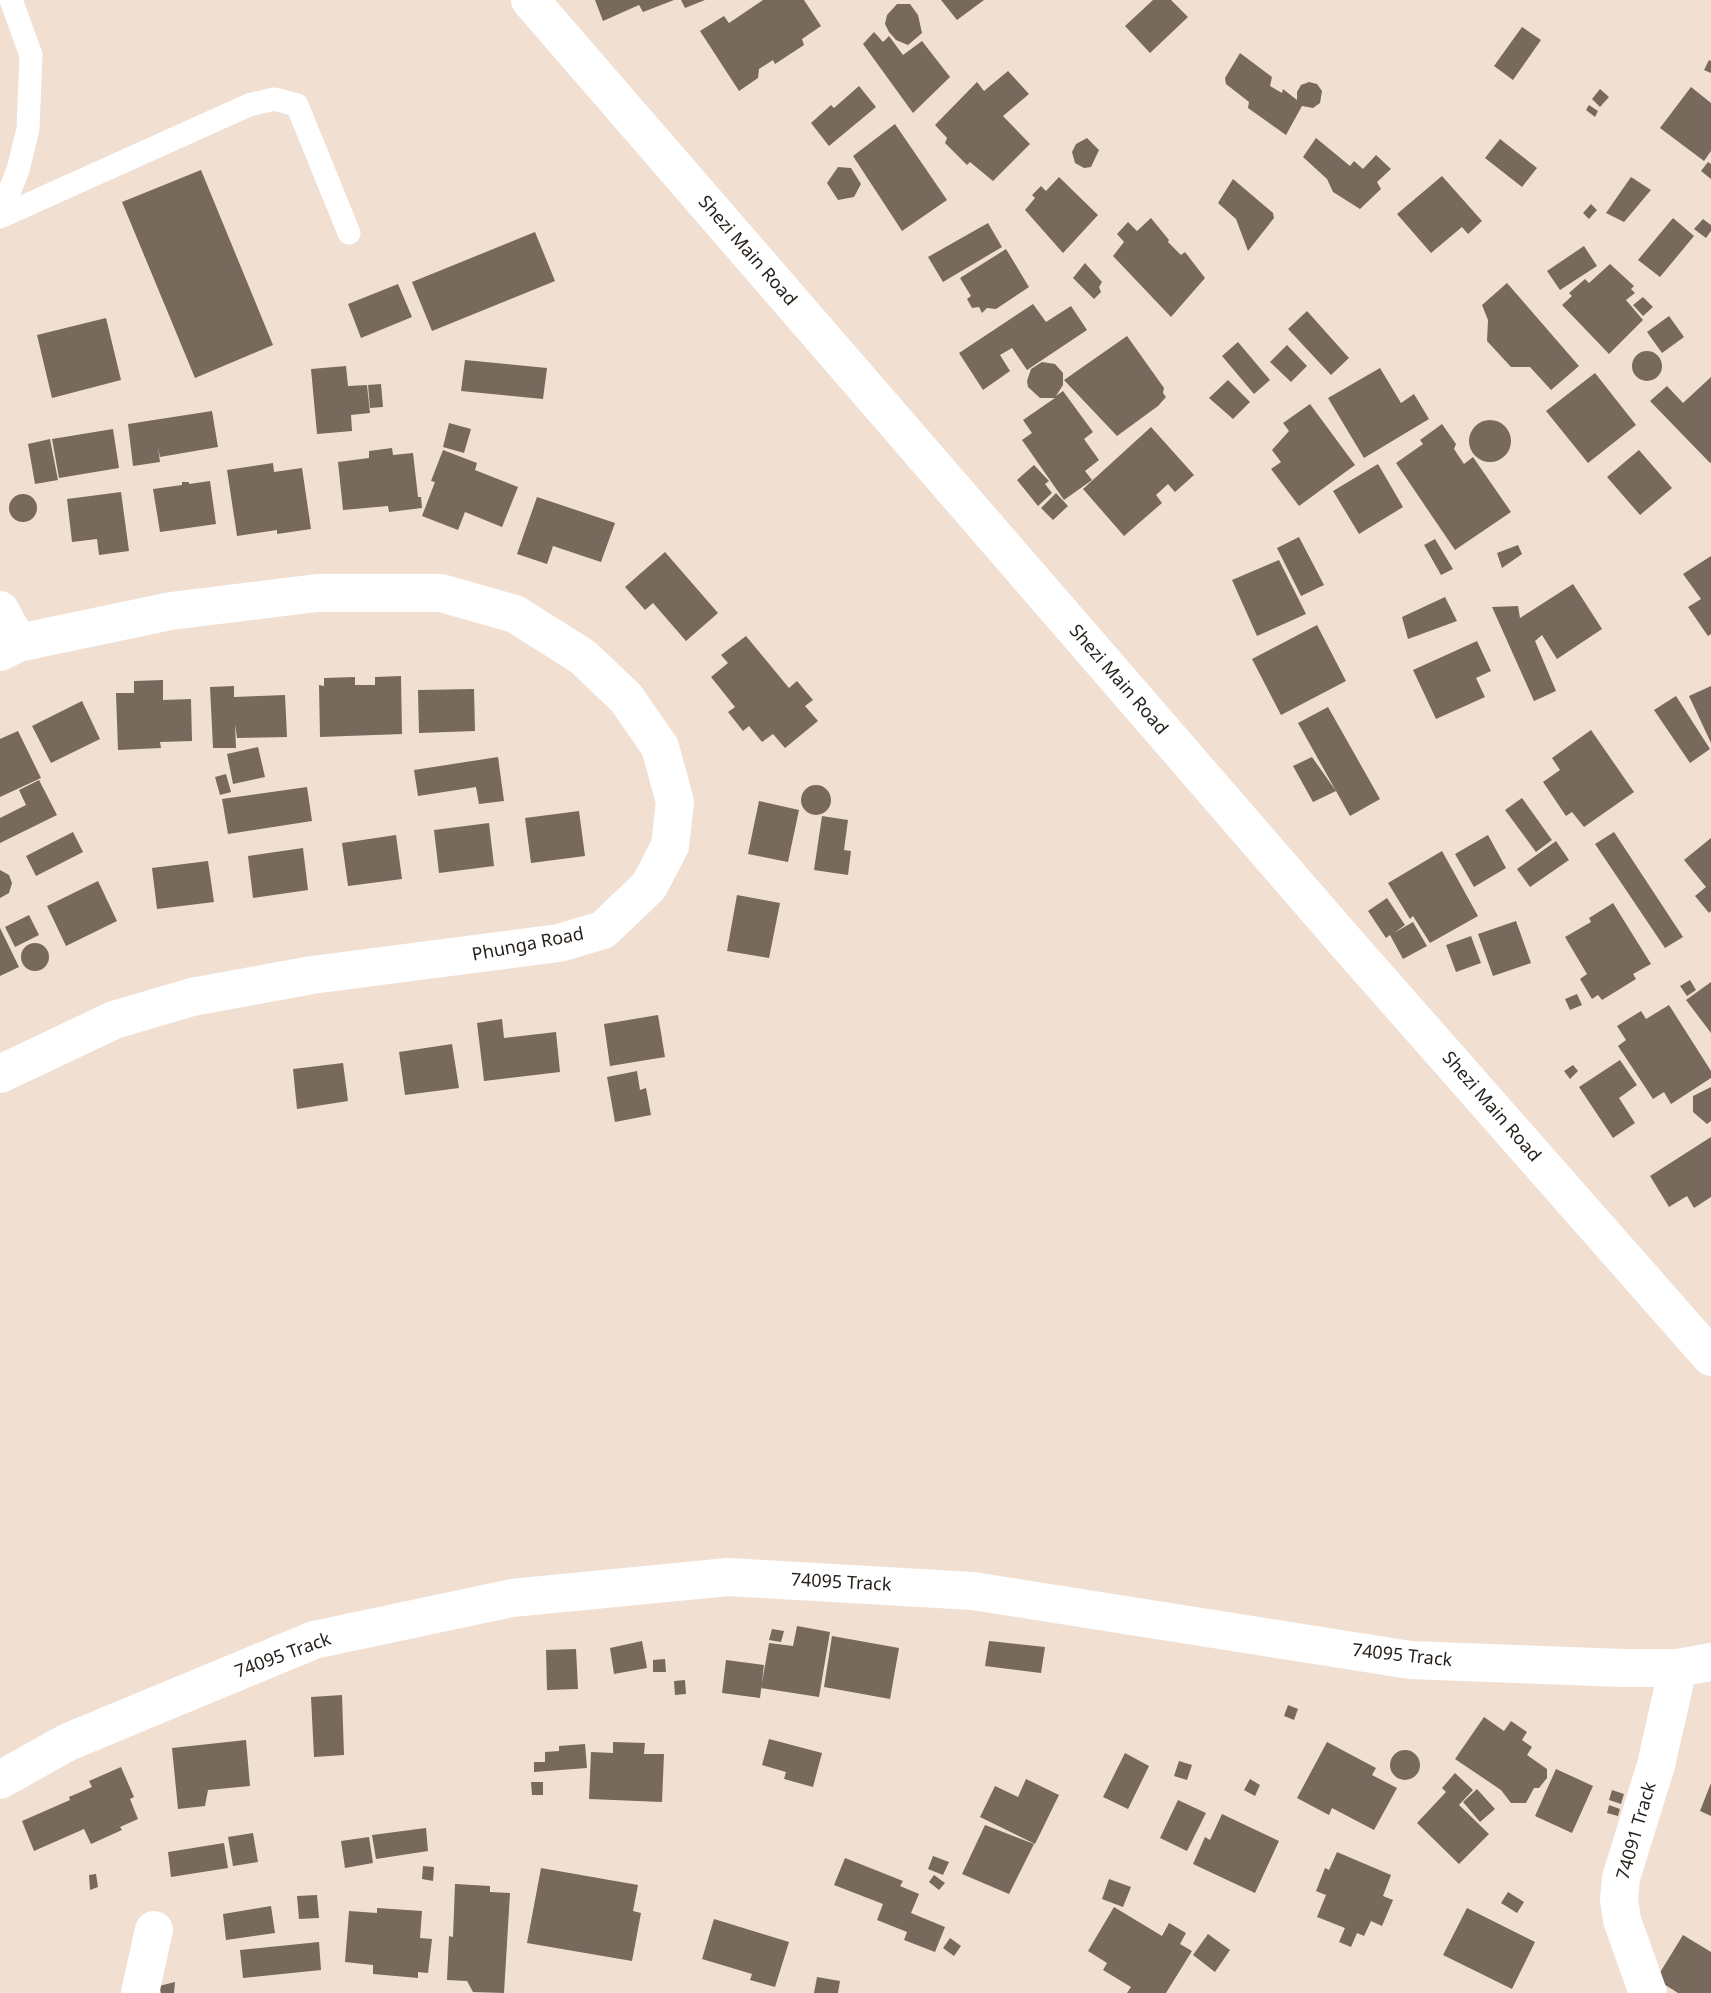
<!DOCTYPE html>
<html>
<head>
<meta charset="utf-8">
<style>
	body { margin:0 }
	canvas { display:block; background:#f1dfd2 }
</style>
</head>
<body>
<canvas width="1711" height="1993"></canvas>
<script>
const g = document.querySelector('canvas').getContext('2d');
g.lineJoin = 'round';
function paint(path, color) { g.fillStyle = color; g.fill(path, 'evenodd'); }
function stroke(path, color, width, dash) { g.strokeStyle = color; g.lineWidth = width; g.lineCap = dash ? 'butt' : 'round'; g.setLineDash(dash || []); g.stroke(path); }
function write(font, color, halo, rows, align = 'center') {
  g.font = font + ' "Noto Sans",sans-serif'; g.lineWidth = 7; g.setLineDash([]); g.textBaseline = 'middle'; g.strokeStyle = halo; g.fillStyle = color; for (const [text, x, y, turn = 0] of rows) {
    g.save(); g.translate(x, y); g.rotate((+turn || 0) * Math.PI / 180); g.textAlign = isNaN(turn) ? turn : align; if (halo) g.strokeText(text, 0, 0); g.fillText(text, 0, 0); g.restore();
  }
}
paint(new Path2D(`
	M595 0H674L643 12 639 5 603 21Z
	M681 0H705L685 8Z
	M763 0H804L821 26 802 39 804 45 775 64 773 60 759 69 758 78 739 91 700 31 724 16 729 23Z
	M941 0H984L957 20Z
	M1153 0H1171L1188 17 1150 53 1125 26Z
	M897 4H910L918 15 922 33 908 45 896 40 889 32 885 24 887 15Z
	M1522 27 1541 40 1513 80 1494 66Z
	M874 32 883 42 889 36 903 55 922 41 950 77 913 113 863 44Z
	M1240 53 1272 77 1270 86 1282 93 1283 89 1297 100V92L1301 85 1309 82 1317 84 1322 91 1320 103 1313 108 1302 106 1286 135 1248 108 1249 102 1226 84 1225 78Z
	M1709 60 1711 61V73L1704 70Z
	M1008 71 1029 94 1003 116 1030 144 993 181 970 162 967 165 945 143 947 138 935 125 977 82 984 91Z
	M859 86 876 107 829 146 811 123 831 105 834 108Z
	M1691 87 1711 103V151L1704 161 1660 128Z
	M1600 89 1609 97 1600 107 1592 99Z
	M1589 105 1598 111 1595 117 1586 110Z
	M895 124 947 200 902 231 853 156Z
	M1087 138 1099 150 1091 167 1084 168 1075 163 1072 152 1076 144Z
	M1316 138 1350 166 1354 161 1363 169 1376 155 1391 169 1377 182 1381 189 1360 209 1333 192 1327 179 1303 157Z
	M1500 139 1537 168 1522 187 1485 158Z
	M1708 162 1711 164V179L1701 171Z
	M838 167 851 168 861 184 854 197 838 200 827 183Z
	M201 170 273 345 195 378 122 202Z
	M1442 176 1482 221 1468 234 1462 227 1431 253 1397 214Z
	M1059 177 1098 215 1063 253 1025 210 1035 198 1032 195 1041 186 1046 191Z
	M1631 177 1651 190 1624 222 1606 213Z
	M1233 179 1273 213 1274 218 1248 251 1236 219 1218 203Z
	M1591 204 1597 210 1589 219 1583 213Z
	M1151 218 1169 240 1168 242 1181 255 1185 252 1205 278 1171 317 1113 256 1124 242 1117 234 1128 222 1137 231Z
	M1673 218 1694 236 1660 277 1638 260Z
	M1703 219 1711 225V231L1706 238 1694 229Z
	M988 223 1002 247 943 282 928 257Z
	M535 232 555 281 432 331 412 282Z
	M1584 246 1597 266 1560 290 1547 271Z
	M1006 249 1029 287 996 309 987 308 982 313 979 307 972 308 967 299 971 296 960 278Z
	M1085 263 1102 282 1099 287 1101 292 1094 299 1073 278Z
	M1610 264 1634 286 1631 289 1635 293 1626 300 1643 320 1609 354 1562 305 1572 296 1569 293 1585 279 1589 283Z
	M1507 283 1579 366 1551 390 1530 367H1511L1487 341 1488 320 1482 305Z
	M398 284 412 317 361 338 348 304Z
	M1643 297 1653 307 1643 316 1633 305Z
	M1033 304 1046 322 1071 306 1087 330 1027 370 1012 348 1000 355 1010 371 983 390 959 353Z
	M1307 311 1349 358 1331 375 1288 329Z
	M1669 316 1684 337 1662 353 1647 332Z
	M106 318 121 380 52 398 37 335Z
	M1127 336 1164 388 1163 393 1166 397 1158 406 1117 436 1064 380Z
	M1238 342 1270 380 1254 394 1222 356Z
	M1287 345 1307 366 1291 382 1270 362Z
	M1632 366a15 15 0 1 1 30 0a15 15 0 1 1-30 0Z
	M465 360 547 368 543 399 461 391Z
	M1042 362 1055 364 1063 373V385L1056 396 1063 391 1093 432 1084 439 1099 460 1085 471 1092 480 1064 500 1022 440 1032 433 1023 420 1055 398H1040L1028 387 1027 381 1031 369Z
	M346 366 348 386 367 385 370 413 351 415 352 431 317 434 311 369Z
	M1380 368 1401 403 1414 394 1429 419 1364 458 1328 398Z
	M1595 373 1636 425 1588 463 1546 411Z
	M1711 377V462L1710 463 1650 401 1667 386 1683 403Z
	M1228 380 1250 402 1233 419 1209 398Z
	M381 384 383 407 370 408 368 385Z
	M1310 404 1355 465 1299 506 1271 469 1281 462 1272 450 1289 431 1283 423Z
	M212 411 218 447 160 457 158 447 160 462 133 466 128 424Z
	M1469 441a21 21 0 1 1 42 0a21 21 0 1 1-42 0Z
	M449 423 471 429 464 453 443 447Z
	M1442 424 1456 444 1454 449 1464 464 1473 457 1511 512 1455 550 1396 463 1423 444 1420 440Z
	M1151 427 1194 475 1175 492 1168 484 1156 495 1162 503 1124 536 1083 489Z
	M113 429 119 468 59 478 52 439Z
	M50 439 58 480 35 484 28 444Z
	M392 448 393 455 413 453 418 497H421L422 508 389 512 388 506 343 510 338 462 369 458V451Z
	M443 450 477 463 475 470 518 487 502 527 465 512 458 530 422 516 435 482 431 481Z
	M1639 450 1672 488 1640 515 1607 477Z
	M273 463 274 472 302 468 311 529 277 534V530L237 536 227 470Z
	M1378 464 1403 507 1359 534 1333 491Z
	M1034 465 1049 481 1045 484 1052 493 1038 506 1017 480Z
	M210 481 216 524 160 532 153 489 182 485V482H189V484Z
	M121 492 129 551 99 555 97 539 72 542 67 499Z
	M1056 493 1068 506 1053 520 1041 508Z
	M9 508a14 14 0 1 1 28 0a14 14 0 1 1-28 0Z
	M537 497 615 523 601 562 553 546 547 564 517 554Z
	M1299 537 1324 585 1301 596 1277 548Z
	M1435 539 1453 569 1441 575 1424 545Z
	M1518 545 1522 554 1502 568 1497 553Z
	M665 552 718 613 686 641 653 603 645 610 625 587Z
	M1711 556V634L1708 636 1688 607 1701 599 1683 574Z
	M1279 560 1306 614 1257 636 1232 580Z
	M1573 584 1602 629 1557 659 1542 635 1535 641 1556 691 1534 701 1492 607 1518 606 1520 618Z
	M1445 597 1457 621 1408 639 1402 617Z
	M1317 625 1346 681 1281 715 1252 659Z
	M746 636 789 688 797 681 813 700 805 706 818 721 785 748 773 734 762 742 749 726 743 731 728 712 735 707 711 677 728 663 721 655Z
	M1477 641 1491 671 1476 678 1485 697 1436 719 1413 670Z
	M401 676 402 734 320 737 319 685 324 686V678L355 677V685H375V677Z
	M163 680V700L191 699 192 741 160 742 161 748 118 750 116 693H134V681Z
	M234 686V697L285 695 287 737 237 738 235 724 236 748H213L210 687Z
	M1711 686V743L1689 696Z
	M474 689 475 731 419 733 418 690Z
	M1676 696 1710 749 1690 763 1654 710Z
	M82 701 100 739 51 763 32 726Z
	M1328 707 1380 799 1350 816 1336 791 1313 802 1293 766 1312 757 1336 791 1298 723Z
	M1591 730 1634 792 1584 827 1572 812 1566 816 1543 782 1560 770 1552 758Z
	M18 731 41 778 0 797V739Z
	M258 747 265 777 233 784 227 754Z
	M498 757 504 801 479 804 476 787 418 796 414 770Z
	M226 774 231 792 220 795 215 777Z
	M39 780 57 815 0 843V818L26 805 19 790Z
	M801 800a15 15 0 1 1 30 0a15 15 0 1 1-30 0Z
	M307 787 312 821 228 834 222 799Z
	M1522 798 1552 840 1536 852 1505 810Z
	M759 801 799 810 788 862 748 854Z
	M579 811 585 856 531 863 525 818Z
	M822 816 848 820 844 850 851 851 848 875 814 870Z
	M489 823 494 866 439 873 434 830Z
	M73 832 83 852 36 876 26 856Z
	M1614 832 1683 937 1665 948 1595 844Z
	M396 835 402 879 348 886 342 843Z
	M1488 835 1506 868 1474 887 1455 854Z
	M1711 838V911L1709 913 1695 896 1706 887 1684 860Z
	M1556 841 1569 860 1530 887 1517 869Z
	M303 848 308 890 253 898 248 856Z
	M1442 851 1478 916 1430 943 1413 916 1410 919 1388 883Z
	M208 861 214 902 157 909 152 868Z
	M0 870 9 875 12 883 9 893 0 898Z
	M98 881 117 921 66 946 47 906Z
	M737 895 780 903 769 958 727 951Z
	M1387 898 1405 925 1394 933 1413 922 1427 946 1403 959 1390 935 1386 938 1368 911Z
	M1613 903 1651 964 1633 974 1636 979 1602 1000 1598 995 1592 999 1580 979 1587 974 1565 937 1591 922 1589 918Z
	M29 915 39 935 15 947 5 927Z
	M1516 921 1531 963 1493 976 1478 934Z
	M0 928 19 967 0 976Z
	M1471 936 1481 963 1456 972 1446 945Z
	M21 957a14 14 0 1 1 28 0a14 14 0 1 1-28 0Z
	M1690 980 1696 990 1687 996 1680 986Z
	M1711 982V1033L1686 1000Z
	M1577 994 1582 1005 1570 1010 1565 999Z
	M1669 1005 1711 1071V1078L1671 1104 1664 1092 1653 1099 1618 1046 1626 1040 1617 1026 1641 1011 1646 1019Z
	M658 1015 665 1057 610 1066 604 1024Z
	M502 1019 504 1038 556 1032 560 1072 484 1081 477 1023Z
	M452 1044 459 1088 405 1095 399 1052Z
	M1620 1060 1637 1085 1619 1098 1635 1123 1613 1138 1579 1087Z
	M343 1063 348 1101 297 1109 293 1069Z
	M1573 1065 1578 1071 1570 1079 1564 1071Z
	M637 1071 640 1090 646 1088 651 1115 615 1122 607 1077Z
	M1711 1087V1121L1707 1124 1693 1112V1096Z
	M1711 1137V1197L1694 1208 1687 1196 1669 1207 1650 1176Z
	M797 1626 830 1632 819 1697 761 1688 769 1643 793 1646Z
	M772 1629 784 1631 781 1642 769 1640Z
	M832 1636 899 1648 890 1699 824 1687Z
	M642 1641 647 1668 614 1674 610 1648Z
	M989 1641 1045 1647 1041 1673 985 1666Z
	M576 1649 578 1689 547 1690 546 1650Z
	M665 1659 666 1672H653V1660Z
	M726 1660 764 1665 760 1698 722 1693Z
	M685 1680 686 1694 675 1695 674 1681Z
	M342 1695 344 1755 314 1757 311 1697Z
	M1288 1705 1298 1709 1294 1720 1284 1716Z
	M1484 1717 1504 1731 1511 1721 1527 1732 1522 1740 1532 1747 1527 1755 1547 1769V1778L1539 1788H1534L1526 1803H1511L1501 1790 1455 1759Z
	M769 1739 822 1753 813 1787 784 1779 786 1772 762 1765Z
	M246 1740 250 1786 208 1790 205 1806 178 1809 172 1748Z
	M613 1742 645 1743 644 1754H664L662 1802 589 1799 591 1752 613 1753Z
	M1327 1742 1376 1768 1372 1775 1397 1788 1374 1830 1332 1808 1329 1815 1297 1798Z
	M585 1744 587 1768 534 1772V1762H545V1752L559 1751V1746Z
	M1390 1765a15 15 0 1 1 30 0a15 15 0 1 1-30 0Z
	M1125 1753 1149 1766 1128 1809 1103 1797Z
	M1179 1761 1192 1765 1187 1780 1174 1776Z
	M121 1767 134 1797 130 1799 138 1819 120 1827 122 1830 91 1844 84 1829 34 1851 22 1821 70 1800 69 1797 92 1787 89 1781Z
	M1556 1769 1593 1786 1572 1833 1535 1816Z
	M1455 1773 1473 1790 1459 1805 1489 1834 1459 1864 1417 1823 1446 1792 1442 1788Z
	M1026 1779 1059 1795 1035 1844 980 1817 995 1786 1018 1797Z
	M1250 1779 1260 1785 1255 1796 1244 1790Z
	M531 1782H543V1795H532Z
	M1711 1783V1816L1700 1811Z
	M1477 1789 1495 1809 1480 1822 1463 1802Z
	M1612 1790 1624 1794 1621 1804 1609 1800Z
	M1178 1800 1206 1813 1187 1851 1160 1838Z
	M1609 1805 1620 1809 1618 1816 1607 1813Z
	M1222 1814 1279 1841 1255 1893 1193 1864 1205 1837 1210 1840Z
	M985 1825 1034 1844 1009 1894 962 1874Z
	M426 1828 428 1851 376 1859 372 1835Z
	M253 1833 258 1862 233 1866 228 1837Z
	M369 1837 373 1863 345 1868 341 1841Z
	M224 1843 228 1868 171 1877 168 1852Z
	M1337 1852 1391 1875 1383 1896 1393 1900 1382 1926 1371 1921 1364 1936 1357 1933 1351 1947 1339 1942 1345 1928 1317 1917 1326 1895 1316 1891 1325 1868 1329 1870Z
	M933 1856 949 1862 943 1875 928 1869Z
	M845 1858 903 1881 900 1886 919 1894 911 1913 945 1927 935 1952 904 1940 907 1932 877 1920 883 1904 834 1885Z
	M423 1866 434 1867 433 1881 422 1879Z
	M541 1868 638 1885 633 1911 641 1913 632 1961 527 1943Z
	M96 1874 98 1887 90 1890 89 1875Z
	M934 1875 945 1883 939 1890 929 1882Z
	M1109 1879 1131 1887 1123 1907 1102 1899Z
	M455 1884 490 1886V1892L510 1893 504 1993 473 1992 467 1981 447 1980 449 1936 453 1937Z
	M1508 1892 1524 1902 1517 1913 1501 1903Z
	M317 1895 319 1918 299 1919 297 1896Z
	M271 1906 275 1933 226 1940 223 1914Z
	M1114 1907 1162 1936 1169 1923 1186 1933 1180 1944 1192 1951 1166 1993H1127L1131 1987 1103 1970 1107 1963 1088 1951Z
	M377 1908 422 1911 420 1938 432 1939 428 1973 418 1972V1978L373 1974V1965L345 1962 349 1911 377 1913Z
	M1467 1908 1535 1942 1512 1989 1443 1955Z
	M714 1919 789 1942 775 1987 750 1980 752 1974 702 1959Z
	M1208 1934 1230 1950 1215 1972 1193 1955Z
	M1683 1935 1711 1952V1993H1678L1656 1979Z
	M950 1938 961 1946 954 1956 943 1948Z
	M319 1942 321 1970 243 1978 240 1950Z
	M817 1977 840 1981 838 1993H814Z
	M175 1982 174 1993H161L159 1986Z`), '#78695d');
stroke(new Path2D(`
	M0 207 6 200 18 170 28 129 31 55 11 0
	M0 217 249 105 274 99 297 105 349 233`), '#fff', 23);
stroke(new Path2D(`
	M0 610 18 643
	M0 652 18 643 171 611 317 593H441L515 614 583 657 626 698 660 747 675 802 670 846 649 886 603 930 559 943 312 975 192 997 114 1020 0 1074
	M140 1993 154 1930
	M1648 1993 1622 1920 1619 1900 1621 1878 1656 1765 1678 1668`), '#fff', 38);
stroke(new Path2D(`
	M530 0 1343 939 1711 1357
	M0 1780 68 1742 314 1640 512 1598 728 1577 973 1591 1410 1660 1623 1668H1678L1711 1662`), '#fff', 38);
write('18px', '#251f1a', '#fff', [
	["Shezi Main Road",747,251,49],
	["Shezi Main Road",1118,680,49],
	["Phunga Road",528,945,-11],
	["Shezi Main Road",1491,1107,49],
	["74095 Track",841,1583,3],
	["74095 Track",283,1656,-20],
	["74095 Track",1402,1656,6],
	["74091 Track",1637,1831,-74]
]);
</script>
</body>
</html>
